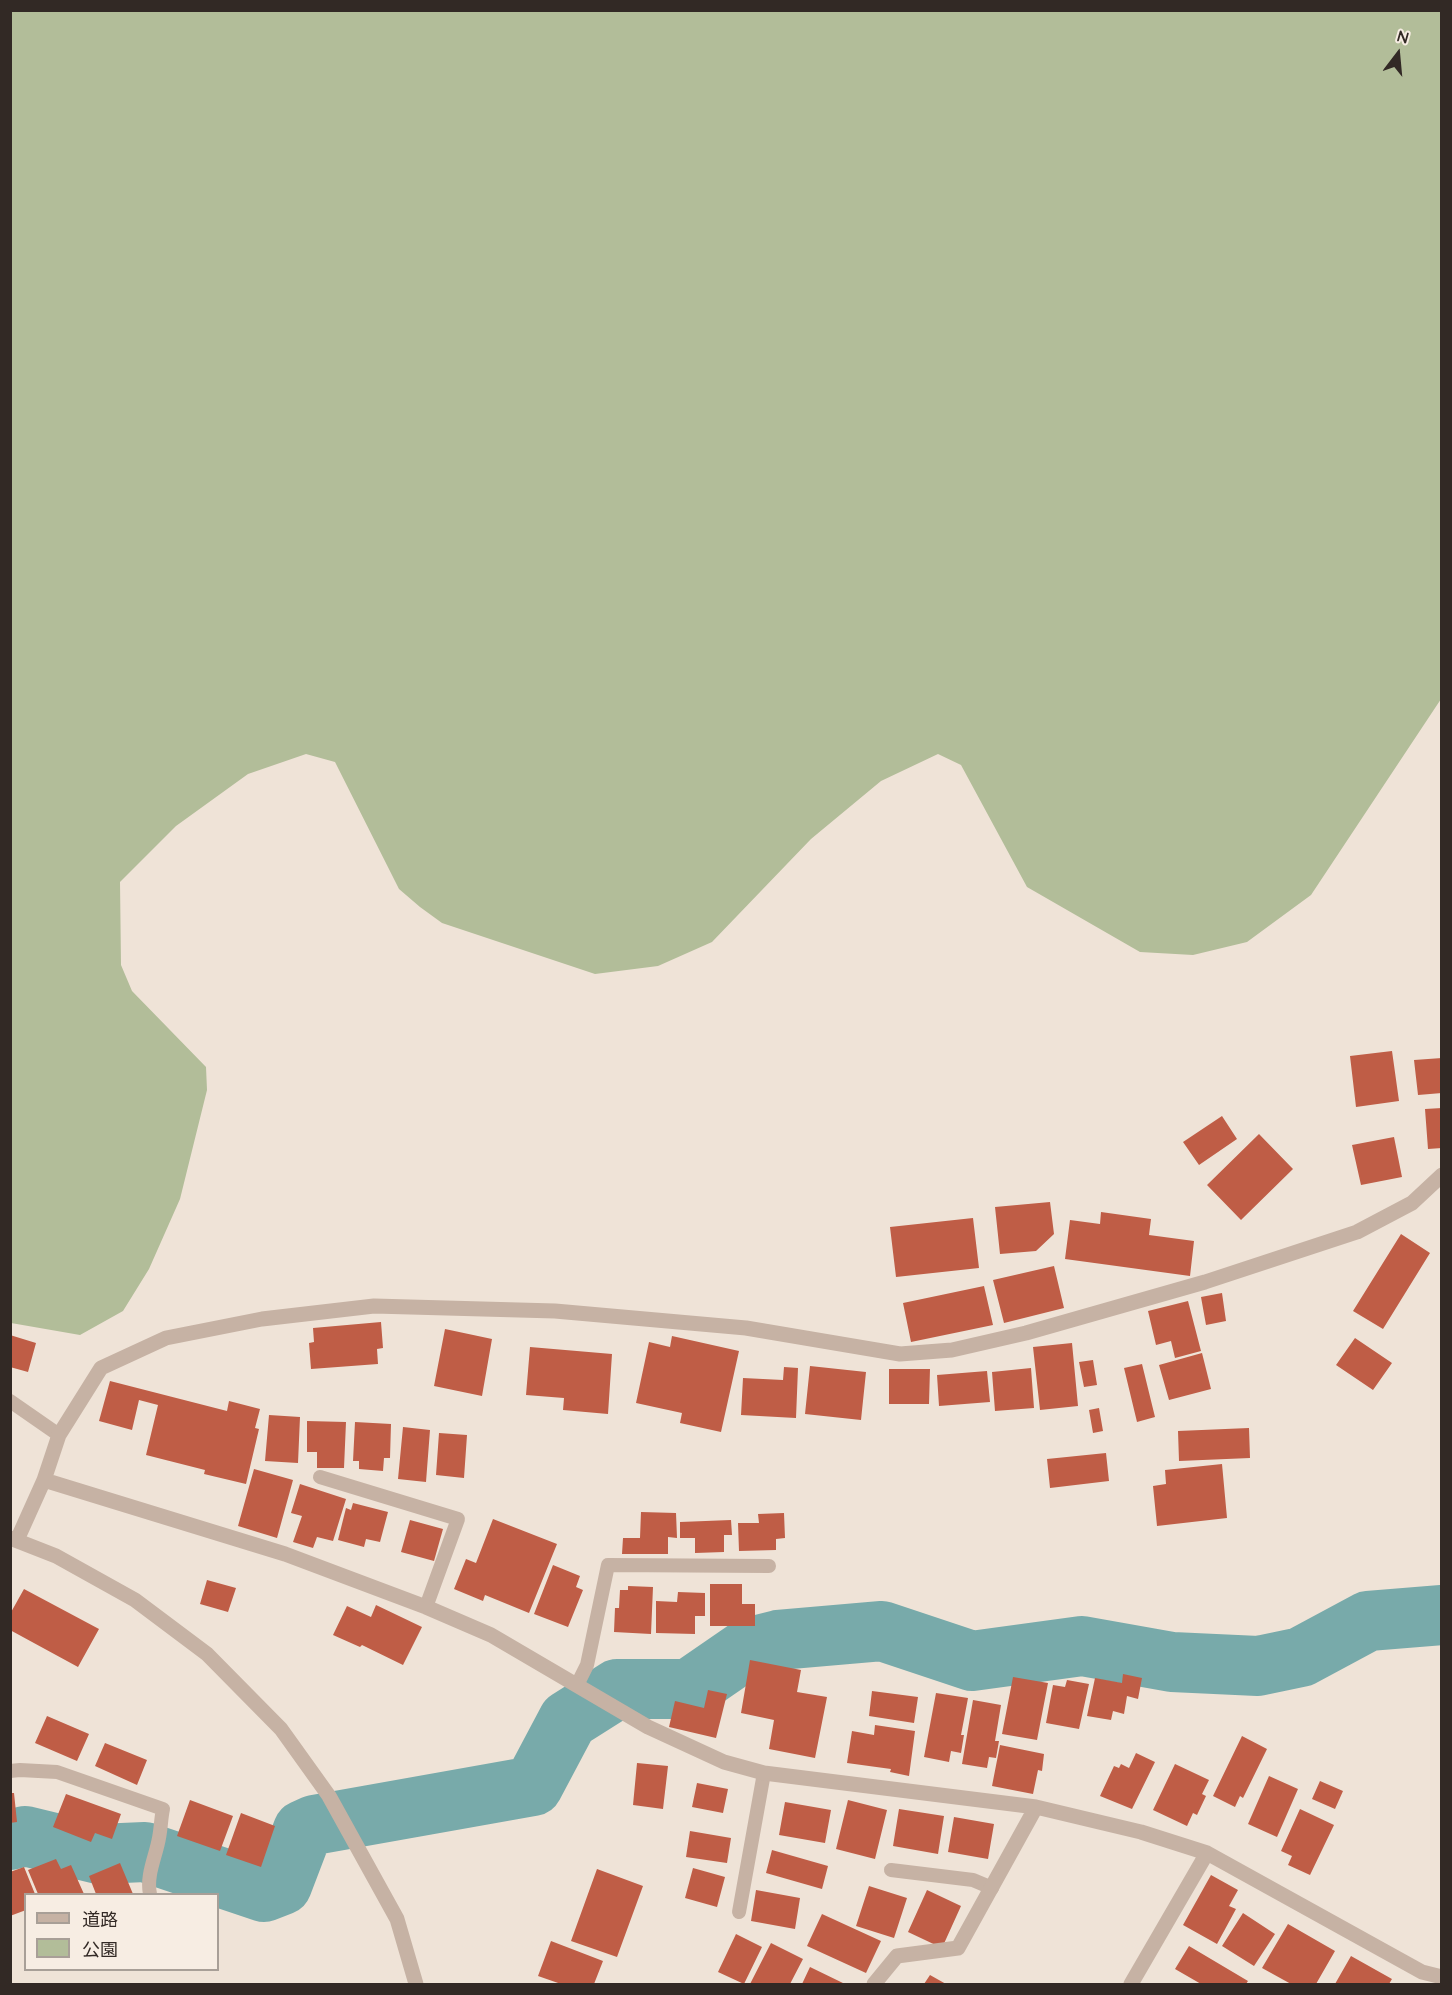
<!DOCTYPE html>
<html>
<head>
<meta charset="utf-8">
<style>
	body { margin:0 }
	#map { position:relative; width:1452px; height:1995px; overflow:hidden; background:#efe3d7; font-family:Quicksand,"Noto Sans JP",sans-serif }
	canvas { display:block }
	.frame { position:absolute; inset:0; border:12px solid #322925; pointer-events:none }
	.legend { position:absolute; left:24px; top:1893px; width:195px; height:78px; box-sizing:border-box; background:#f7ede3; border:2px solid #a89f97; margin:0; padding:8px 10px; list-style:none; font-size:18px; color:#322925 }
	.legend li { display:flex; align-items:center; gap:12px; height:30px }
	.legend b { width:30px; border:2px solid #a89f97 }
	.north { position:absolute; left:1368px; top:24px; width:60px; height:60px; -webkit-text-stroke:4px #f7ede3; paint-order:stroke; rotate:16deg; font-size:16px; font-weight:700; line-height:24px; text-align:center; color:#322925 }
	.north::after { content:''; display:block; margin:auto; width:21px; height:27px; background:#322925; clip-path:polygon(50% 0,100% 100%,50% 72%,0 100%) }
</style>
</head>
<body>
<div id="map">
<canvas width="1452" height="1995"></canvas>
<div class="frame"></div>
<ul class="legend">
<li><b style="height:8px;background:#c6b2a4"></b>道路</li>
<li><b style="height:16px;background:#b2bd99"></b>公園</li>
</ul>
<div class="north">N</div>
</div>
<script>
const g = document.querySelector('canvas').getContext('2d');
g.lineJoin = 'round';
function paint(path, color) { g.fillStyle = color; g.fill(path, 'evenodd'); }
function stroke(path, color, width, dash) { g.strokeStyle = color; g.lineWidth = width; g.lineCap = dash ? 'butt' : 'round'; g.setLineDash(dash || []); g.stroke(path); }
paint(new Path2D(`
	M10 11H1441V699L1311 895 1247 942 1193 955 1140 952 1027 887 961 765 938 754 881 781 811 839 712 942 658 966 595 974 442 923 420 907 399 889 335 762 306 754 248 774 176 826 120 882 121 965 132 991 206 1067 207 1090 180 1199 149 1269 123 1311 80 1335 11 1323Z`), '#b2bd99');
stroke(new Path2D(`
	M10 1840 25 1836 99 1854 145 1852 264 1892 282 1885 303 1830 314 1825 533 1786 568 1720 617 1689H689L750 1647 778 1640 882 1631 972 1661 1082 1646 1172 1662 1258 1666 1301 1657 1368 1621 1442 1615`), '#78aaaa', 60);
paint(new Path2D(`
	M1392 1051 1399 1101 1356 1107 1350 1056Z
	M1442 1058V1093L1418 1095 1414 1060Z
	M1442 1108V1148L1428 1149 1425 1109Z
	M1222 1116 1237 1139 1199 1165 1183 1142Z
	M1259 1134 1293 1169 1241 1220 1207 1185Z
	M1394 1137 1402 1177 1361 1185 1352 1145Z
	M1050 1202 1054 1234 1036 1251 1000 1254 995 1207Z
	M1101 1212 1151 1219 1149 1235 1194 1241 1190 1276 1065 1259 1070 1220 1100 1224Z
	M973 1218 979 1268 896 1277 890 1227Z
	M1401 1234 1430 1253 1383 1329 1353 1311Z
	M1054 1266 1064 1308 1004 1323 993 1280Z
	M984 1286 993 1325 911 1342 903 1303Z
	M1222 1293 1226 1321 1206 1325 1201 1297Z
	M1188 1301 1201 1351 1175 1358 1171 1341 1156 1345 1148 1311Z
	M381 1322 383 1348 377 1349 378 1364 311 1369 309 1343 314 1342 313 1328Z
	M445 1329 492 1339 482 1396 434 1386Z
	M10 1335 36 1343 28 1372 10 1367Z
	M672 1336 739 1351 721 1432 680 1423 682 1413 636 1403 649 1342 670 1347Z
	M1355 1338 1392 1363 1373 1390 1336 1365Z
	M1072 1343 1078 1406 1040 1410 1033 1347Z
	M530 1347 612 1354 608 1414 563 1410 564 1398 526 1395Z
	M1202 1353 1211 1389 1169 1400 1159 1365Z
	M1093 1360 1097 1385 1084 1387 1079 1362Z
	M1142 1364 1155 1417 1137 1422 1124 1368Z
	M810 1366 866 1372 861 1420 805 1414Z
	M784 1367 798 1368 796 1418 741 1415 743 1378 783 1380Z
	M1031 1368 1034 1408 995 1411 992 1372Z
	M889 1369H930L929 1404H889Z
	M987 1371 990 1402 939 1406 937 1375Z
	M110 1381 227 1411 229 1401 260 1409 255 1428 259 1429 246 1484 204 1474 205 1470 146 1455 158 1405 139 1400 132 1430 99 1421Z
	M1099 1408 1103 1431 1093 1433 1089 1410Z
	M269 1415 300 1417 298 1463 265 1461Z
	M307 1421 346 1422 344 1468H317V1452H307Z
	M355 1422 391 1424 390 1458H384L383 1471 359 1469V1461H353Z
	M403 1427 430 1430 426 1482 398 1479Z
	M1249 1428 1250 1458 1179 1461 1178 1431Z
	M439 1433 467 1435 464 1478 436 1475Z
	M1106 1453 1109 1481 1050 1488 1047 1459Z
	M1222 1464 1227 1518 1157 1526 1153 1486 1166 1484 1165 1470Z
	M254 1469 293 1480 277 1538 238 1526Z
	M300 1484 346 1499 333 1541 317 1537 313 1548 293 1542 302 1516 291 1513Z
	M353 1503 388 1512 380 1542 366 1539 364 1547 338 1540 346 1508 351 1510Z
	M641 1512 676 1513 677 1538 668 1537V1554H622L623 1538H640Z
	M784 1513 785 1538 776 1539V1550L739 1551 738 1523H759L758 1514Z
	M493 1519 557 1544 529 1613 485 1595 483 1601 454 1589 466 1559 476 1563Z
	M410 1520 443 1529 434 1561 401 1552Z
	M731 1520 732 1535H724V1552L695 1553V1538H680V1522Z
	M553 1565 580 1576 576 1587 583 1590 568 1627 534 1614Z
	M207 1580 236 1588 228 1612 200 1604Z
	M710 1584H742V1604H755V1626H710Z
	M628 1586 653 1587 651 1634 614 1632 615 1608H619L620 1590H628Z
	M24 1589 99 1629 78 1667 10 1630V1614Z
	M678 1592 705 1593V1616H695V1634L656 1633V1601L677 1602Z
	M376 1605 422 1627 403 1665 362 1645 360 1647 333 1635 347 1606 371 1617Z
	M750 1660 801 1670 797 1692 827 1697 815 1758 769 1749 774 1720 741 1713Z
	M1123 1674 1142 1678 1138 1699 1127 1696 1124 1714 1113 1711 1111 1720 1087 1716 1095 1678 1122 1683Z
	M1013 1677 1048 1683 1037 1740 1002 1734Z
	M1067 1680 1089 1684 1079 1729 1046 1723 1053 1685 1065 1687Z
	M708 1690 727 1694 716 1738 669 1727 675 1701 704 1708Z
	M872 1691 918 1697 914 1723 869 1716Z
	M936 1693 968 1698 961 1735H964L961 1753 951 1751 949 1762 924 1757Z
	M973 1700 1001 1705 995 1741H999L996 1758 989 1757 987 1768 962 1764Z
	M47 1716 89 1734 77 1761 35 1743Z
	M875 1725 915 1731 909 1776 890 1772 891 1769 847 1763 852 1731 874 1735Z
	M1242 1736 1267 1749 1243 1798 1240 1796 1235 1807 1213 1796Z
	M105 1743 147 1760 137 1785 95 1766Z
	M1000 1745 1044 1754 1042 1771 1038 1770 1033 1794 992 1786Z
	M1136 1753 1155 1762 1132 1809 1100 1796 1114 1766 1119 1768 1121 1764 1129 1768Z
	M637 1763 668 1766 663 1809 633 1805Z
	M1175 1764 1209 1780 1202 1794 1206 1796 1197 1815 1193 1813 1187 1826 1153 1810Z
	M1269 1776 1298 1789 1277 1837 1248 1824Z
	M1320 1781 1343 1791 1335 1809 1312 1799Z
	M697 1783 728 1789 723 1813 692 1807Z
	M10 1793H14L17 1822 10 1823Z
	M66 1794 121 1814 112 1839 95 1833 91 1842 53 1827Z
	M190 1800 233 1816 220 1851 177 1836Z
	M848 1800 887 1810 875 1859 836 1849Z
	M785 1802 831 1810 825 1843 779 1835Z
	M899 1809 944 1816 938 1854 893 1846Z
	M1300 1809 1334 1825 1310 1875 1288 1865 1292 1856 1281 1851Z
	M241 1813 275 1826 261 1867 226 1855Z
	M954 1817 994 1824 988 1859 948 1852Z
	M690 1831 731 1838 727 1863 686 1857Z
	M772 1850 828 1866 822 1889 766 1873Z
	M56 1859 61 1869 71 1865 84 1894H38L28 1870Z
	M120 1863 133 1894H96L89 1876Z
	M24 1867 35 1894H26V1910L10 1916V1872Z
	M693 1868 725 1877 717 1907 685 1898Z
	M597 1869 643 1886 617 1957 571 1941Z
	M1211 1875 1238 1890 1229 1906 1236 1909 1217 1944 1183 1925Z
	M869 1886 907 1898 894 1938 856 1926Z
	M756 1890 800 1898 795 1929 751 1921Z
	M927 1890 961 1906 942 1948 908 1932Z
	M1243 1913 1275 1934 1254 1966 1222 1946Z
	M822 1914 881 1941 866 1973 807 1946Z
	M1288 1924 1335 1951 1316 1984H1291L1262 1968Z
	M736 1934 762 1947 744 1984 718 1972Z
	M551 1941 603 1961 594 1984H561L538 1976Z
	M771 1943 803 1959 790 1984H750Z
	M1189 1946 1248 1981 1246 1984H1201L1175 1969Z
	M1351 1956 1392 1979 1389 1984H1335Z
	M810 1967 845 1984H802Z
	M930 1975 946 1984H924Z`), '#bf5d46');
stroke(new Path2D(`
	M10 1401 59 1435
	M320 1477 458 1519 426 1607
	M577 1685 587 1665 608 1565 769 1566
	M10 1771 20 1770 57 1772 163 1809C161 1818 161 1828 159 1838 156 1856 146 1875 150 1894
	M891 1870 973 1880 992 1888
	M739 1912 764 1773`), '#c6b2a4', 14);
stroke(new Path2D(`
	M44 1480 285 1554 426 1607 491 1635 648 1727 724 1762 764 1773 1036 1807 1141 1832 1207 1853 1422 1972 1442 1977
	M17 1540 44 1480 59 1435 101 1368 166 1338 262 1319 374 1306 555 1311 746 1328 900 1354 952 1350 1026 1333 1205 1282 1357 1232 1412 1203 1442 1175
	M874 1984 897 1956 958 1948 1036 1807
	M1131 1984 1207 1853`), '#c6b2a4', 15);
stroke(new Path2D(`
	M10 1538 56 1556 135 1600 207 1654 281 1729 329 1796 397 1919 416 1984`), '#c6b2a4', 15);
</script>
</body>
</html>
